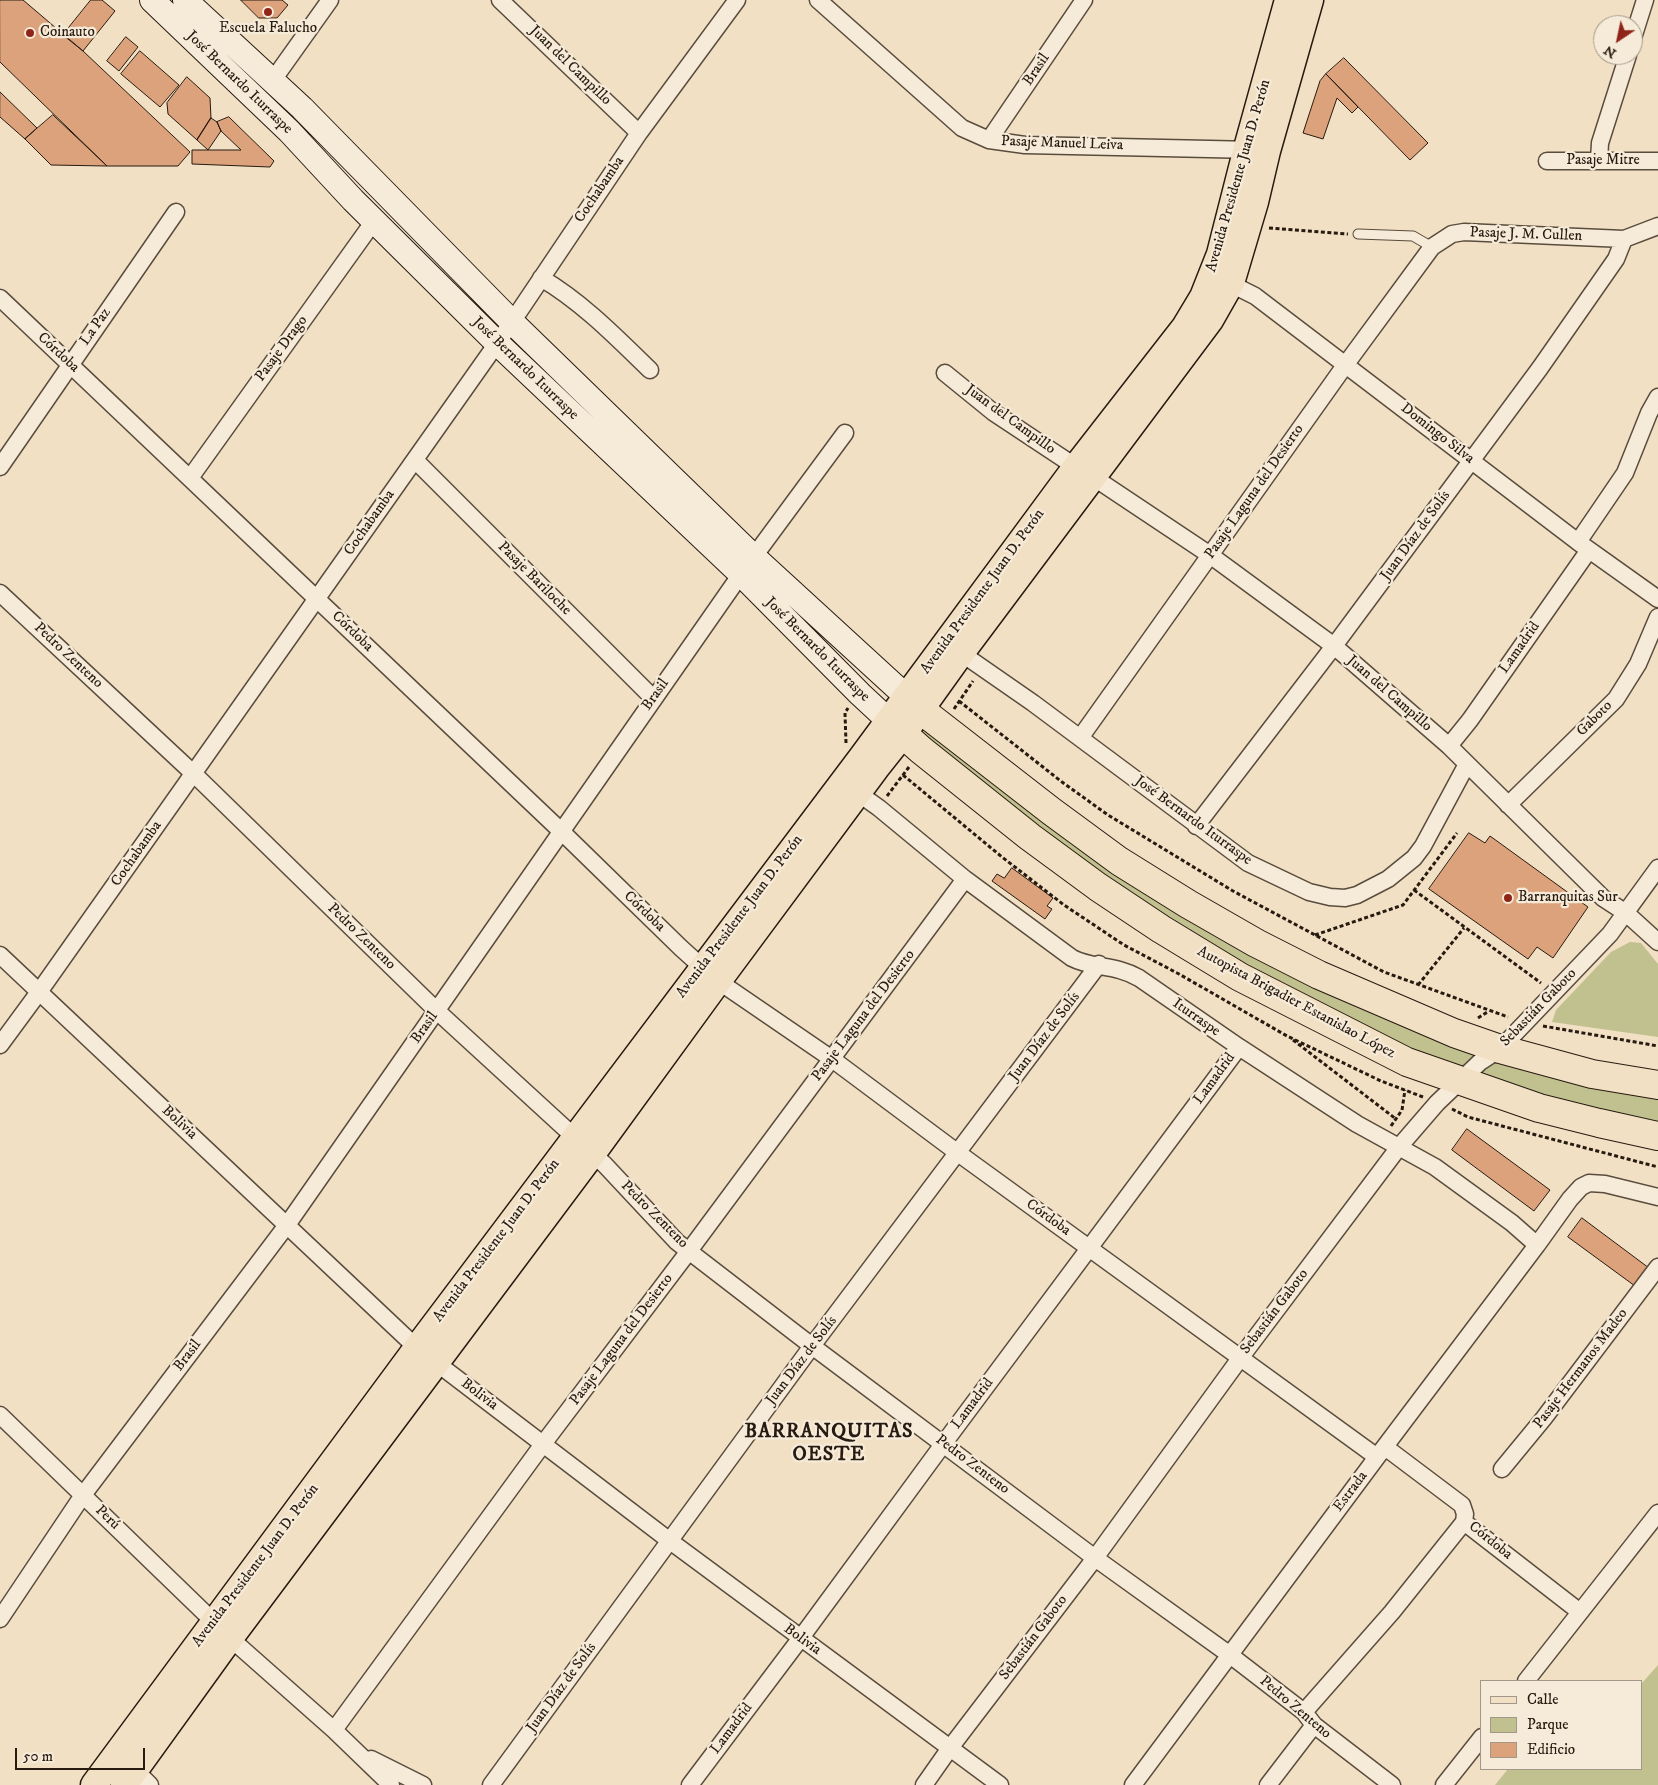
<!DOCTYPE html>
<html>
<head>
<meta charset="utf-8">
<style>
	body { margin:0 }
	#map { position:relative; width:1658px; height:1785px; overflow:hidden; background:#f1e0c4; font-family:"IM FELL DW Pica",serif }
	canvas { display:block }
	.legend { position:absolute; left:1480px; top:1680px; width:162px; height:90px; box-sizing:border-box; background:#f6ebd9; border:1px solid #a39789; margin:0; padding:6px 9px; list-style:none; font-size:15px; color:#271a10 }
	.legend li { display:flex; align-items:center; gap:10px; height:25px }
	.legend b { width:25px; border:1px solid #a39789 }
	.north { position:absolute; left:1593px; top:15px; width:50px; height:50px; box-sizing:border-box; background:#f6ebd9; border:1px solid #a39789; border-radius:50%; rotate:214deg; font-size:14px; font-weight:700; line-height:20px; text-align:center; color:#271a10 }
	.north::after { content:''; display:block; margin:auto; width:18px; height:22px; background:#8f2418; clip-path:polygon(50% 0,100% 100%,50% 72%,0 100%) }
	.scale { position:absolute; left:15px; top:1748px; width:130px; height:22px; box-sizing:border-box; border:2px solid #271a10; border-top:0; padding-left:6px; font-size:15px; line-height:18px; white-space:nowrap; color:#271a10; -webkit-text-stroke:4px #f6ebd9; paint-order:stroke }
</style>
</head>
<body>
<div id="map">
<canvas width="1658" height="1785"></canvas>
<ul class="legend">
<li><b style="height:6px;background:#f1e0c4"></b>Calle</li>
<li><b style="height:14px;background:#c1c08f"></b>Parque</li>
<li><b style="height:14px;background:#dca27c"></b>Edificio</li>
</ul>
<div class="north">N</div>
<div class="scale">50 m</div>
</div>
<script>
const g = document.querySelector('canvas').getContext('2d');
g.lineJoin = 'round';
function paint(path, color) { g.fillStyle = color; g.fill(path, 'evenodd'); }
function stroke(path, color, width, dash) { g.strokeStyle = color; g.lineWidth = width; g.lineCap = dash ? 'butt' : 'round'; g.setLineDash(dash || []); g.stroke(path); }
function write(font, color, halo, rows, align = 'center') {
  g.font = font + ' "IM FELL DW Pica",serif'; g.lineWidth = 4.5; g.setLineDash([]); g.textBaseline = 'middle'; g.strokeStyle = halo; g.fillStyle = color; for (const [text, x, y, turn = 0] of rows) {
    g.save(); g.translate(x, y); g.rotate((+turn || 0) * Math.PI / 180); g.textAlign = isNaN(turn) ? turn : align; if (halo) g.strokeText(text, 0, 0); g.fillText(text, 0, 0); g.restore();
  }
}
paint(new Path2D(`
	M921 710 1051 811 1402 1012 1658 1085V1136L1539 1108 1240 977 903 734Z
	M1630 942 1641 943 1658 964V1037L1552 1022 1556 1010 1611 952Z
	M1658 1665V1785H1495L1508 1769H1642V1683Z`), '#c1c08f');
const building = new Path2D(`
	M0 0H23L83 51 190 152 178 166H107L0 62Z
	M91 0H102L115 11 83 51 63 35Z
	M241 0H282L288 5 277 18H259Z
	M126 37 138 47 119 71 107 61Z
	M140 51 179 85 160 107 121 74Z
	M1344 58 1428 143 1410 160 1326 74Z
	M1326 74 1358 107 1352 113 1337 98 1323 139 1303 133 1320 81Z
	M187 77 210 98 211 118 197 140 168 114 167 103Z
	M0 92 37 128 25 139 0 117Z
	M53 115 107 166 51 165 25 139Z
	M229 117 274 161 270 167 192 164V150H241L221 131 217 122Z
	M211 118 217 122 221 131 208 150 197 140Z
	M1469 833 1485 843 1490 836 1588 907 1553 958 1537 947 1528 959 1429 889Z
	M1012 868 1053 898 1047 906 1052 909 1045 919 992 881 997 874 1004 878Z
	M1467 1129 1550 1190 1534 1211 1452 1150Z
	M1582 1218 1649 1268 1635 1286 1568 1237Z`);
paint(building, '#dca27c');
stroke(building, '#271a10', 1);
const service = new Path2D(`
	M1358 234 1413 236 1432 247`);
const minor = new Path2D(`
	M500 0 639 133
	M818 0 962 128 989 140 1025 145 1255 150
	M1633 38 1645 0
	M273 80 330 0
	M989 140 1084 0
	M1547 161H1658
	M1599 161 1600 143 1628 55
	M541 278C582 302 616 337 650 370
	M1223 280 1255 296 1578 542 1658 599
	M0 298 562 832 681 948 702 967
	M945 373 993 412 1076 467
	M415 460 654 699
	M0 467 176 212
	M1093 477 1210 555 1334 646 1449 746 1603 898 1626 913 1658 942
	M190 478 374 221
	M1578 542 1625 473 1649 413 1658 397
	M0 593 194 774 437 1011 605 1165 677 1242 812 1346 1095 1558 1230 1655 1304 1712 1314 1725 1392 1785
	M961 653 1033 703 1248 863 1309 892 1330 897 1345 898 1357 895 1388 879 1414 858 1423 846 1467 764
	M1080 738 1346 364 1432 247 1452 234 1464 232 1624 239 1658 226
	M1449 746 1470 720 1589 550
	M858 793 879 808 965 879 1072 958C1093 969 1115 964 1139 978L1239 1047 1357 1124 1435 1167 1512 1223 1537 1245
	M1508 805 1616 699 1638 664 1658 617
	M1196 826 1334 646 1540 368 1616 259 1624 239
	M0 955 417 1348 670 1541 1000 1785
	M718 981 832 1059 958 1153 1377 1457
	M0 1045 39 992 512 322 639 133 737 0
	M0 1415 214 1622
	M1385 1447 1462 1505 1465 1514 1464 1522
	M1502 1469 1544 1418 1658 1267
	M1464 1522 1580 1612
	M0 1619 83 1495 287 1225 741 574 845 433
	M230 1638 334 1730 391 1785
	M1526 1681 1658 1513
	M1304 1712 1392 1612 1464 1522
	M334 1730 543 1444 689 1251 965 879
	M371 1759 423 1785
	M135 1770 150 1785
	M491 1785 812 1346 1099 964
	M690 1785 800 1639 944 1443 1239 1047
	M924 1785 950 1748 1095 1558 1241 1357 1399 1147 1437 1103 1480 1062 1500 1049 1610 934 1658 868
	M1133 1785 1377 1457 1537 1245 1570 1199 1581 1187 1589 1183 1605 1184 1658 1197
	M1268 1785 1314 1725
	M1444 1785 1482 1737`);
const secondary = new Path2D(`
	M152 0 289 131 353 200 497 343 741 574 860 694 903 734
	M185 0 302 108 512 322 754 557 921 710`);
const primary = new Path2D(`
	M94 1785 417 1348 862 757 1076 467 1185 327 1203 297 1220 254 1247 148 1288 0
	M124 1785 230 1638 592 1154 718 981 876 768 903 734 961 653 1210 320 1231 283 1255 202 1267 151 1310 0`);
const motorway = new Path2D(`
	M921 710 1051 811 1119 861 1188 904 1256 943 1319 975 1454 1033 1500 1049 1592 1074 1658 1085
	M903 734 921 750 1030 837 1098 887 1161 929 1240 977 1407 1062 1539 1108 1599 1123 1658 1136`);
stroke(service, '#5a4c3d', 11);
stroke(minor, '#5a4c3d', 19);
stroke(secondary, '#271a10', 26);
stroke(primary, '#271a10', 29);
stroke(motorway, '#271a10', 30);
stroke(new Path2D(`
	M1269 228 1348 234
	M959 701 1062 782 1108 815 1233 891 1384 972 1508 1017
	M954 709 973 681
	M846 743 845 713 848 708
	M903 775 1002 857 1064 905 1124 945 1179 974 1287 1036 1381 1081 1423 1097
	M887 796 909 767
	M1414 890 1541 983
	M1315 935 1403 905 1457 833
	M1418 985 1464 928
	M1478 1018 1489 1011
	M1543 1026 1658 1046
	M1293 1040 1396 1119
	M1452 1109 1468 1117 1658 1167
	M1391 1126 1402 1110 1405 1090`), '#271a10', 3, [4, 2.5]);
stroke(service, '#f6ebd9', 9);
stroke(minor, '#f6ebd9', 16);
stroke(secondary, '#f6ebd9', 24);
stroke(primary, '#f1e0c4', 26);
stroke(motorway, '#f1e0c4', 28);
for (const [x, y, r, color] of [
	[268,12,5,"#8f2418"],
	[30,33,5,"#8f2418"],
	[1508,898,5,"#8f2418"]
]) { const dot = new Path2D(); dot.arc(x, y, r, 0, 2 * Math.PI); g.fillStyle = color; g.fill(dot); stroke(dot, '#f6ebd9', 2); }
write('15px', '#271a10', '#f6ebd9', [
	["Escuela Falucho",268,29,"center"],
	["Coinauto",40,33],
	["Barranquitas Sur",1518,898]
], 'left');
write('15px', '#271a10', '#f6ebd9', [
	["Juan del Campillo",570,66,44],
	["Brasil",1037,70,-56],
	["José Bernardo Iturraspe",239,83,44],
	["Pasaje Manuel Leiva",1062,144,2],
	["Pasaje Mitre",1603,161],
	["Avenida Presidente Juan D. Perón",1239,176,-74],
	["Cochabamba",600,190,-56],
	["Pasaje J. M. Cullen",1526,235,2],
	["La Paz",96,327,-55],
	["Pasaje Drago",282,349,-54],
	["Córdoba",58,353,43],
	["José Bernardo Iturraspe",525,369,44],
	["Juan del Campillo",1010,420,36],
	["Domingo Silva",1437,434,38],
	["Pasaje Laguna del Desierto",1255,492,-55],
	["Cochabamba",370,523,-55],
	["Juan Díaz de Solís",1416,536,-54],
	["Pasaje Bariloche",534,579,45],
	["Avenida Presidente Juan D. Perón",983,592,-54],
	["Córdoba",352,632,44],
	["Lamadrid",1520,648,-55],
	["José Bernardo Iturraspe",817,650,45],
	["Pedro Zenteno",68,656,43],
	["Juan del Campillo",1389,694,41],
	["Brasil",656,695,-55],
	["Gaboto",1595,719,-45],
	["José Bernardo Iturraspe",1193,821,36],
	["Cochabamba",137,854,-55],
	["Córdoba",644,912,44],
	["Avenida Presidente Juan D. Perón",740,917,-53],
	["Pedro Zenteno",361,937,44],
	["Autopista Brigadier Estanislao López",1296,1003,28],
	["Sebastián Gaboto",1539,1008,-46],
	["Pasaje Laguna del Desierto",864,1016,-53],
	["Iturraspe",1196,1018,35],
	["Brasil",425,1028,-55],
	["Juan Díaz de Solís",1045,1037,-53],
	["Lamadrid",1215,1079,-54],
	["Bolivia",179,1123,43],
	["Pedro Zenteno",654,1215,45],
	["Córdoba",1048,1218,36],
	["Avenida Presidente Juan D. Perón",497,1241,-53],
	["Sebastián Gaboto",1275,1312,-53],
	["Pasaje Laguna del Desierto",622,1340,-53],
	["Brasil",188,1356,-53],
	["Juan Díaz de Solís",802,1361,-53],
	["Pasaje Hermanos Madeo",1581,1369,-53],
	["Bolivia",479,1395,37],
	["Lamadrid",973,1404,-53],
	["Pedro Zenteno",972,1465,37],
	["Estrada",1351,1492,-53],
	["Perú",107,1518,44],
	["Córdoba",1490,1541,39],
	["Avenida Presidente Juan D. Perón",256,1566,-53],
	["Sebastián Gaboto",1034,1638,-53],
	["Bolivia",802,1640,36],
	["Juan Díaz de Solís",562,1688,-54],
	["Pedro Zenteno",1295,1708,40],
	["Lamadrid",732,1729,-53]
]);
g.letterSpacing = '1px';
write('bold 20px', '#271a10', '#f6ebd9', [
	["BARRANQUITAS",829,1433],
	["OESTE",829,1456]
]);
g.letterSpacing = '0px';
</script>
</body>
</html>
